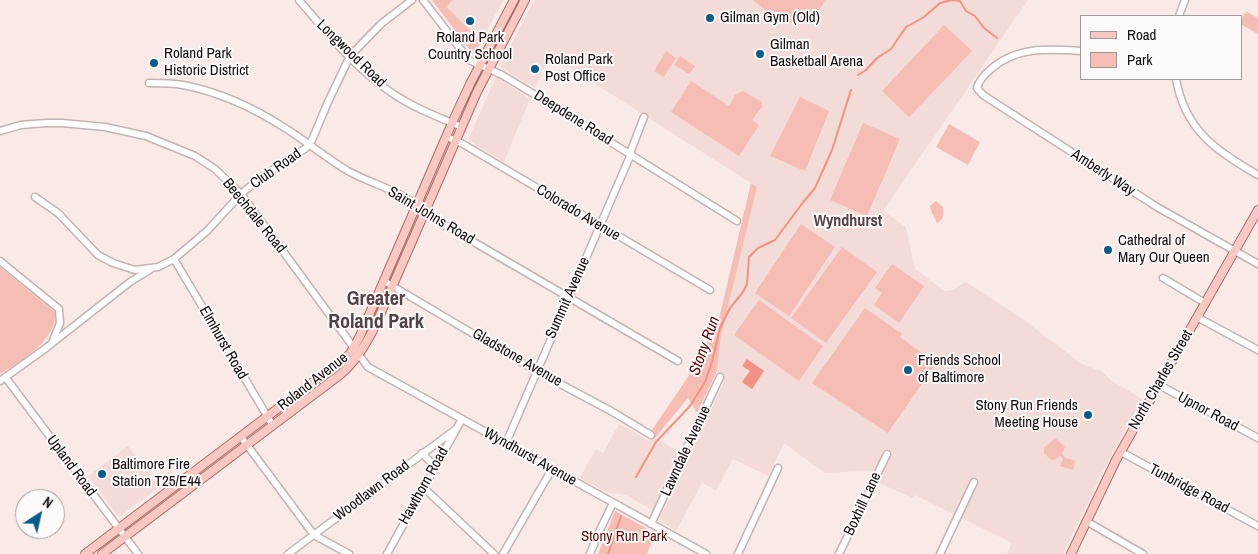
<!DOCTYPE html>
<html>
<head>
<meta charset="utf-8">
<style>
	body { margin:0 }
	#map { position:relative; width:1258px; height:554px; overflow:hidden; background:#faeae7; font-family:"Archivo Narrow",sans-serif }
	canvas { display:block }
	.legend { position:absolute; left:1080px; top:15px; width:162px; height:65px; box-sizing:border-box; background:#fefafa; border:1px solid #9f9a9a; margin:0; padding:6px 9px; list-style:none; font-size:15px; color:#100b0a }
	.legend li { display:flex; align-items:center; gap:10px; height:25px }
	.legend b { width:25px; border:1px solid #9f9a9a }
	.north { position:absolute; left:15px; top:489px; width:50px; height:50px; box-sizing:border-box; background:#fefafa; border:1px solid #9f9a9a; border-radius:50%; rotate:35deg; font-size:14px; font-weight:700; line-height:20px; text-align:center; color:#100b0a }
	.north::after { content:''; display:block; margin:auto; width:18px; height:22px; background:#055b8d; clip-path:polygon(50% 0,100% 100%,50% 72%,0 100%) }
</style>
</head>
<body>
<div id="map">
<canvas width="1258" height="554"></canvas>
<ul class="legend">
<li><b style="height:6px;background:#fac8c2"></b>Road</li>
<li><b style="height:14px;background:#f6bdb5"></b>Park</li>
</ul>
<div class="north">N</div>
</div>
<script>
const g = document.querySelector('canvas').getContext('2d');
g.lineJoin = 'round';
function paint(path, color) { g.fillStyle = color; g.fill(path, 'evenodd'); }
function stroke(path, color, width, dash) { g.strokeStyle = color; g.lineWidth = width; g.lineCap = dash ? 'butt' : 'round'; g.setLineDash(dash || []); g.stroke(path); }
function write(font, color, halo, rows, align = 'center') {
  g.font = font + ' "Archivo Narrow",sans-serif'; g.lineWidth = 4; g.setLineDash([]); g.textBaseline = 'middle'; g.strokeStyle = halo; g.fillStyle = color; for (const [text, x, y, turn = 0] of rows) {
    g.save(); g.translate(x, y); g.rotate((+turn || 0) * Math.PI / 180); g.textAlign = isNaN(turn) ? turn : align; if (halo) g.strokeText(text, 0, 0); g.fillText(text, 0, 0); g.restore();
  }
}
paint(new Path2D(`
	M432 0H503L474 55Z
	M534 0H1028L883 211 906 227 915 269 945 291 953 290 966 282 1021 318 1082 364 1101 371 1112 381 1142 399 1104 469 1063 554H1007L1012 543 915 495 913 498 879 483 885 470 825 473 784 443 768 476 733 459 716 490 702 483 676 531 663 523 660 518 724 382 717 371 721 336 757 187 550 55 535 88 500 67Z
	M496 77 530 99 504 162 468 140Z
	M619 424 649 441 653 435 680 453 654 511 626 495 609 493 580 478 596 449 603 453Z
	M128 446 159 487 119 517 88 476Z`), '#f3dbd7');
paint(new Path2D(`
	M432 0H452L447 7 481 42 474 55Z
	M753 0H825C817 20 794 30 775 18 767 13 760 6 753 0Z
	M1247 12 1258 18V34L1242 25C1242 19 1241 15 1247 12Z
	M944 25 972 51 909 117 882 91Z
	M666 51 676 58 664 77 654 71Z
	M680 56 695 66 689 74 674 65Z
	M691 81 729 106 735 95 743 91 762 102V107L752 120 759 125 739 156 671 112Z
	M800 97 829 111 805 171 770 156Z
	M863 123 900 139 867 216 830 200Z
	M949 124 980 142 968 165 936 147Z
	M751 183 757 187 721 336 717 371 697 413 688 398 656 437 650 433 696 365 694 363 710 338 714 340Z
	M936 201 943 207C944 213 944 220 937 223L932 213 930 206Z
	M801 224 835 247 789 316 755 293Z
	M842 247 877 272 826 343 791 318Z
	M892 264 924 286 899 323 874 305 882 293 875 288Z
	M0 267 55 312C59 338 19 363 0 374Z
	M759 300 823 346 799 381 734 335Z
	M865 308 902 334 900 337 936 363 888 433 812 383Z
	M1055 438 1065 447 1062 454 1065 458 1074 460 1075 462 1073 470 1060 466 1063 459 1060 456 1054 460 1050 459 1044 453V448Z
	M615 511 655 533 647 554H598Z`), '#f6bdb5');
paint(new Path2D(`
	M747 359 764 371 752 389 742 382 750 371 742 366Z`), '#f39184');
stroke(new Path2D(`
	M952 0 960 1 966 11 975 16 984 28 997 38
	M858 75 866 70 877 58 891 49 906 27 924 17 940 3 952 0
	M636 477 656 442 690 406 705 382 712 362 720 328 730 308 743 292 747 284 749 257 758 248 775 240 801 205 815 188 832 150 851 90
	M608 554 621 516`), '#f39184', 2);
const minor = new Path2D(`
	M299 0C327 33 356 69 392 93 414 108 438 117 462 127
	M423 0 469 60 502 75 532 93 737 221
	M1179 16 1185 0
	M1082 51C1049 49 1017 46 991 69 985 74 979 80 977 88L983 95 1157 207 1258 264
	M1176 79C1185 130 1216 151 1258 175
	M149 83C160 83 172 83 183 85 220 92 254 108 285 128 306 141 326 158 348 171 373 185 405 191 424 213L678 361
	M0 131 21 125 46 123H62L105 127 146 136 195 156 215 169 241 194 368 367 706 554
	M447 137 463 144 710 290
	M630 153 644 117
	M35 197 58 213 98 255 113 263 135 270 158 267 174 259 207 231 241 194 260 178 306 148 312 140 328 102 350 56 381 24 412 0
	M174 259 273 426
	M0 261 59 309 60 323 52 343
	M1163 278 1205 303
	M384 281 536 371 611 411 651 435
	M1197 317 1258 350
	M6 378 138 554
	M0 381 46 348 130 282 151 269
	M1159 385 1258 438
	M241 437 314 535 349 554
	M506 443 631 154
	M1121 452 1258 526
	M422 453 435 467
	M424 488 494 554
	M1086 521 1143 554
	M651 524 720 377
	M288 554 456 429
	M387 554 462 419
	M503 554 552 469
	M590 554 599 532 613 503
	M738 554 778 468
	M839 554 887 454
	M940 554 974 482`);
const major = new Path2D(`
	M85 554 350 354 360 336 452 123 470 84 514 0
	M102 554 341 374C357 360 367 343 376 324L477 92 525 0
	M1071 554 1116 460 1258 210`);
stroke(minor, '#c3b3b1', 9);
stroke(major, '#a66e67', 10);
stroke(minor, '#fff', 6);
stroke(major, '#fac8c2', 8);
for (const [x, y, r, color] of [
	[710,18,5,"#055b8d"],
	[470,21,5,"#055b8d"],
	[760,54,5,"#055b8d"],
	[154,63,5,"#055b8d"],
	[535,69,5,"#055b8d"],
	[1108,250,5,"#055b8d"],
	[908,370,5,"#055b8d"],
	[1088,415,5,"#055b8d"],
	[102,474,5,"#055b8d"]
]) { const dot = new Path2D(); dot.arc(x, y, r, 0, 2 * Math.PI); g.fillStyle = color; g.fill(dot); stroke(dot, '#fefafa', 2); }
write('15px', '#100b0a', '#fefafa', [
	["Gilman Gym (Old)",720,18],
	["Roland Park",470,38,"center"],
	["Country School",470,55,"center"],
	["Gilman",770,45],
	["Basketball Arena",770,62],
	["Roland Park",164,54],
	["Historic District",164,71],
	["Roland Park",545,60],
	["Post Office",545,77],
	["Cathedral of",1118,241],
	["Mary Our Queen",1118,258],
	["Friends School",918,361],
	["of Baltimore",918,378],
	["Stony Run Friends",1078,406,"right"],
	["Meeting House",1078,423,"right"],
	["Baltimore Fire",112,465],
	["Station T25/E44",112,482]
], 'left');
write('15px', '#100b0a', '#fefafa', [
	["Longwood Road",351,54,44],
	["Deepdene Road",573,118,32],
	["Club Road",276,169,-35],
	["Amberly Way",1103,173,33],
	["Colorado Avenue",578,213,31],
	["Beechdale Road",254,216,51],
	["Saint Johns Road",431,216,31],
	["Summit Avenue",568,298,-66],
	["Elmhurst Road",223,343,60],
	["Gladstone Avenue",517,358,30],
	["North Charles Street",1161,380,-60],
	["Roland Avenue",313,382,-38],
	["Upnor Road",1208,412,28],
	["Lawndale Avenue",686,451,-65],
	["Wyndhurst Avenue",530,457,29],
	["Upland Road",71,466,53],
	["Hawthorn Road",424,486,-61],
	["Tunbridge Road",1189,489,28],
	["Woodlawn Road",372,491,-37],
	["Boxhill Lane",863,504,-65]
]);
write('15px', '#5f0505', '#fefafa', [
	["Stony Run Park",624,537]
]);
write('bold 16px', '#514442', '#fefafa', [
	["Wyndhurst",848,222]
]);
write('italic 16px', '#5e0304', '#fefafa', [
	["Stony Run",705,346,-70]
]);
write('bold 20px', '#514442', '#fefafa', [
	["Greater",376,300],
	["Roland Park",376,323]
]);
</script>
</body>
</html>
